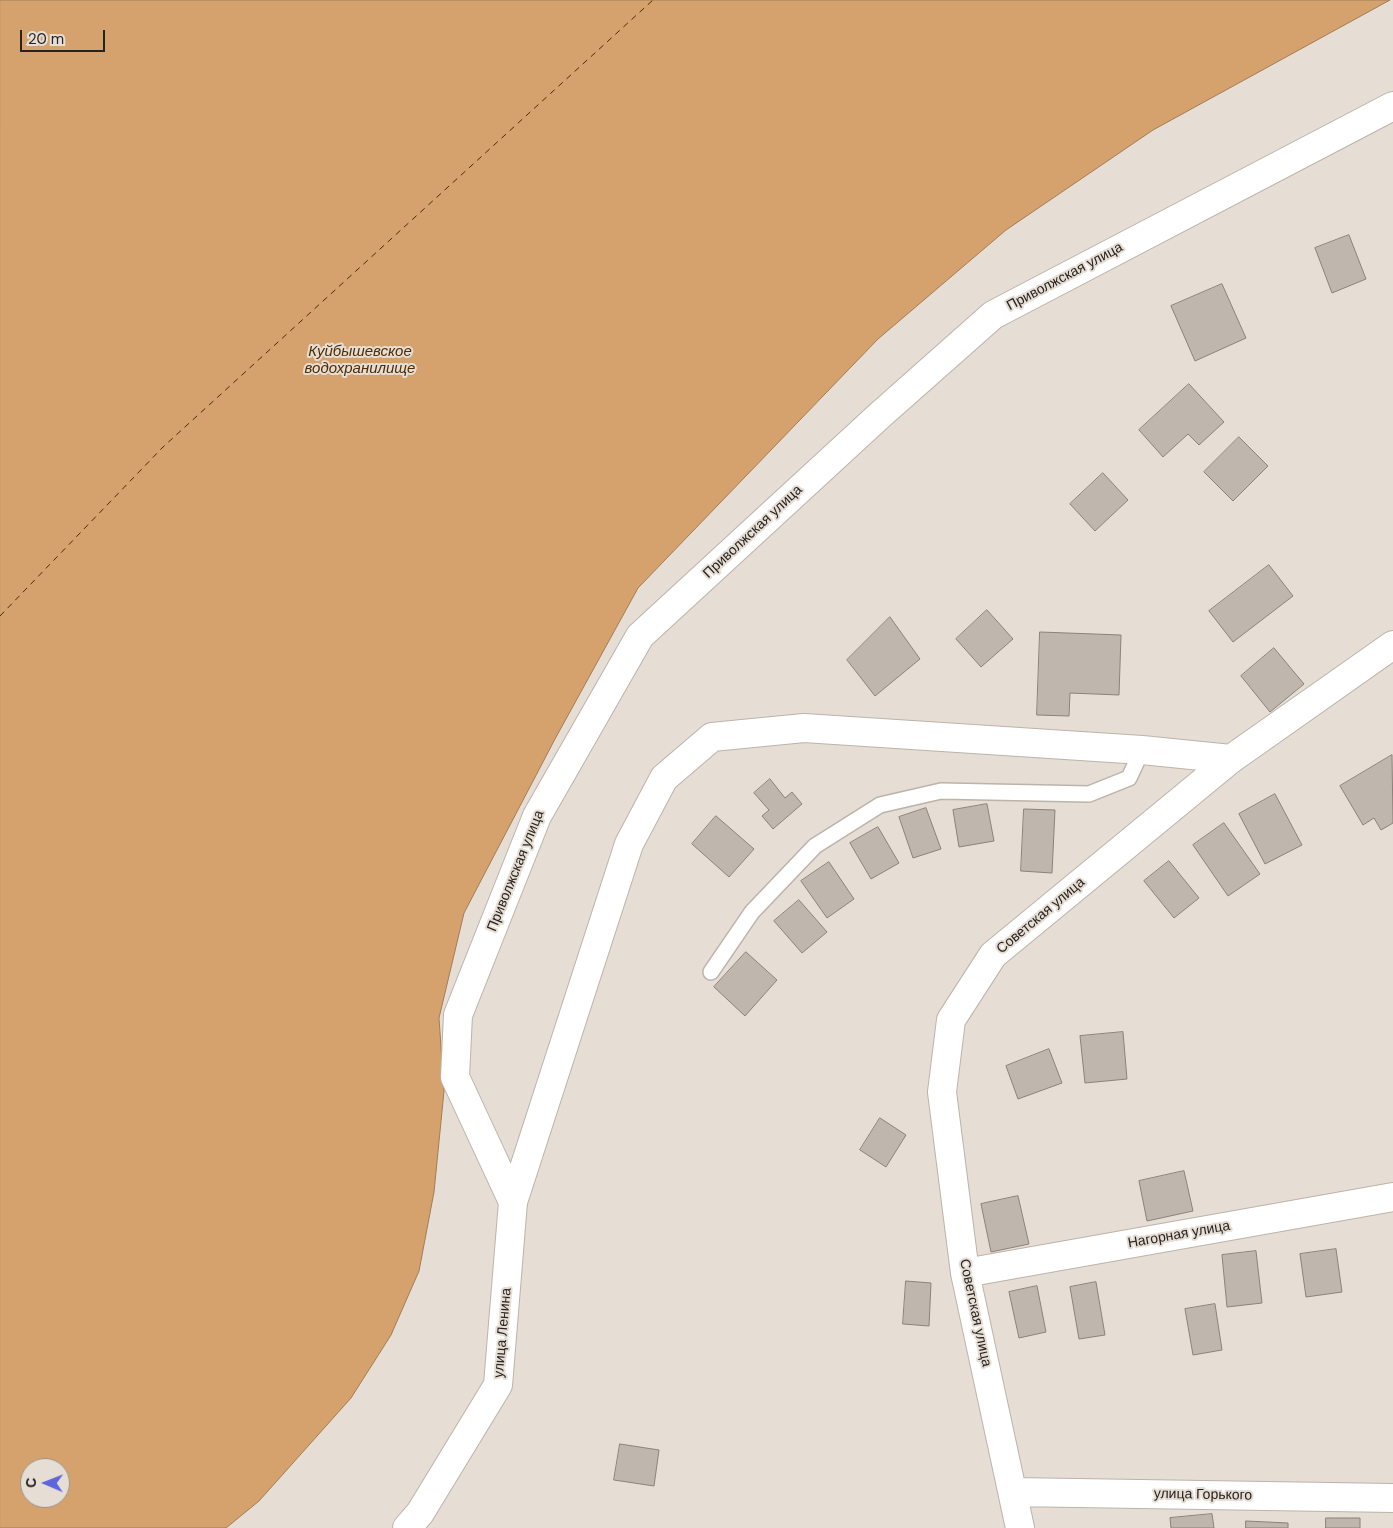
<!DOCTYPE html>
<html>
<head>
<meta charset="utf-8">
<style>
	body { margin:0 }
	#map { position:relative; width:1393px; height:1528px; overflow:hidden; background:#e6ddd4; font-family:"DM Sans",sans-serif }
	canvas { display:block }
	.north { position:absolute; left:20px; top:1458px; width:50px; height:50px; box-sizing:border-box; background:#e6ddd4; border:1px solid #9a938c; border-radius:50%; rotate:271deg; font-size:14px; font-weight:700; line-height:20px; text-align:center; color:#272320 }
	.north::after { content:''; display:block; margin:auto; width:18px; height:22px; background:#5e65dd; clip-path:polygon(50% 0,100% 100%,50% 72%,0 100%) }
	.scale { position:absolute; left:20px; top:30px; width:85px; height:22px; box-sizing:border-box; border:2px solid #272320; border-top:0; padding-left:6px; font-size:15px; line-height:18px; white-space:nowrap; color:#272320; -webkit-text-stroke:4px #e6ddd4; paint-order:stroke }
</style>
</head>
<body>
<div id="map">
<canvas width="1393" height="1528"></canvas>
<div class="north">С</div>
<div class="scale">20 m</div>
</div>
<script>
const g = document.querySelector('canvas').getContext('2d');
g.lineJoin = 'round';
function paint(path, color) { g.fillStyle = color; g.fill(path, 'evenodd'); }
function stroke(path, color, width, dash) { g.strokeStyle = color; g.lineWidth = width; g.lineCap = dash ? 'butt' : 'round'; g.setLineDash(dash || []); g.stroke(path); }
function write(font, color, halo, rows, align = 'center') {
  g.font = font + ' "DM Sans",sans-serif'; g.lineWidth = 4; g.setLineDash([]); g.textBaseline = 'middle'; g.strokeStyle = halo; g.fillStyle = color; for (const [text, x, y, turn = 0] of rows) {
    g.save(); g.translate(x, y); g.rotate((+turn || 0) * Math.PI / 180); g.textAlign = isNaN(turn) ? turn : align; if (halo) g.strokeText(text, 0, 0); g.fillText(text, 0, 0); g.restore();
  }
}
const water = new Path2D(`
	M0 0H1390L1153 130 1006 230 878 339 638 588 555 739 464 913 439 1018 444 1091 434 1192 419 1271 391 1335 351 1398 259 1501 226 1528H0ZM30 1468H60V1498H30Z`);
paint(water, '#d5a26d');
stroke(water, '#a17c56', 1);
stroke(new Path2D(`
	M0 616 163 447 653 0`), '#4e2c00', 1, [6, 5]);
const building = new Path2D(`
	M1349 235 1366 279 1332 293 1315 248Z
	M1222 284 1246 338 1195 361 1171 306Z
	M1189 384 1224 422 1199 445 1188 434 1163 457 1139 430Z
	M1239 437 1268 466 1233 501 1204 472Z
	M1103 473 1128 500 1095 531 1070 504Z
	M1269 565 1293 596 1233 642 1209 611Z
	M987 610 1013 639 981 667 956 639Z
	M890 617 920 659 875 696 847 660Z
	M1040 632 1121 635 1119 695 1070 693 1069 716 1037 715Z
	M1274 648 1304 684 1270 712 1241 676Z
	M1392 755 1393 823 1381 830 1374 818 1363 825 1340 786Z
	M770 779 785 798 792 792 802 804 773 829 762 816 769 810 754 793Z
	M1275 794 1302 845 1265 864 1239 814Z
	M987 804 994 841 959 847 953 810Z
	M926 808 941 849 913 858 899 817Z
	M1024 809 1055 810 1052 873 1021 871Z
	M716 816 754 849 729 877 692 844Z
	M1224 823 1260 874 1228 896 1193 845Z
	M878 827 899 863 871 879 850 843Z
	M1169 861 1199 898 1174 918 1144 881Z
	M829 862 854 899 827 918 801 881Z
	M799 900 827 932 802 953 774 921Z
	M746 952 777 980 745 1016 714 987Z
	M1123 1032 1127 1079 1085 1083 1080 1036Z
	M1049 1049 1062 1083 1018 1099 1006 1066Z
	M880 1118 906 1135 886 1167 860 1150Z
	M1184 1171 1193 1211 1147 1221 1139 1181Z
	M1018 1196 1029 1244 991 1252 981 1204Z
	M1336 1249 1342 1292 1306 1297 1300 1254Z
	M1256 1251 1262 1303 1227 1307 1222 1255Z
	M906 1281 931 1283 929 1326 903 1324Z
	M1096 1282 1105 1335 1079 1339 1070 1287Z
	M1037 1286 1046 1332 1019 1338 1009 1292Z
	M1215 1304 1222 1350 1193 1355 1185 1309Z
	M620 1444 659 1450 654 1486 614 1480Z
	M1212 1514 1214 1528H1171L1170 1518Z
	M1326 1518H1360V1528H1326Z
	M1246 1521 1288 1523V1528H1246Z`);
paint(building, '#bfb6ad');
stroke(building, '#8b827a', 1);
const service = new Path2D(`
	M711 972 752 912 815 846 880 805 941 791 1089 794 1129 778 1142 750`);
const minor = new Path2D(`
	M965 1273 1393 1197
	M1013 1492 1393 1498
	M407 1528 420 1513 498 1385 513 1202
	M1020 1528 965 1273 942 1092 951 1020 993 955 1231 759`);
const tertiary = new Path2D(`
	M513 1202 455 1077 458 1015 537 816 640 636 879 416 993 315 1393 106
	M513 1202 629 844 664 778 712 737 804 728 1142 750 1231 759 1393 645`);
stroke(service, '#bcb3aa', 18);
stroke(minor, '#bcb3aa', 30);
stroke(tertiary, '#bcb3aa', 30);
stroke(service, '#fff', 15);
stroke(minor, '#fff', 28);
stroke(tertiary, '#fff', 28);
write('14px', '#272320', '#e6ddd4', [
	["Приволжская улица",1065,277,-28],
	["Приволжская улица",753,532,-43],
	["Приволжская улица",516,871,-68],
	["Советская улица",1041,916,-40],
	["Нагорная улица",1179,1235,-10],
	["Советская улица",975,1313,78],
	["улица Ленина",503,1333,-85],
	["улица Горького",1203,1495,1]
]);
write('italic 15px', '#4e2c00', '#e6ddd4', [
	["Куйбышевское",360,352],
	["водохранилище",360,369]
]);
</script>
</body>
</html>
